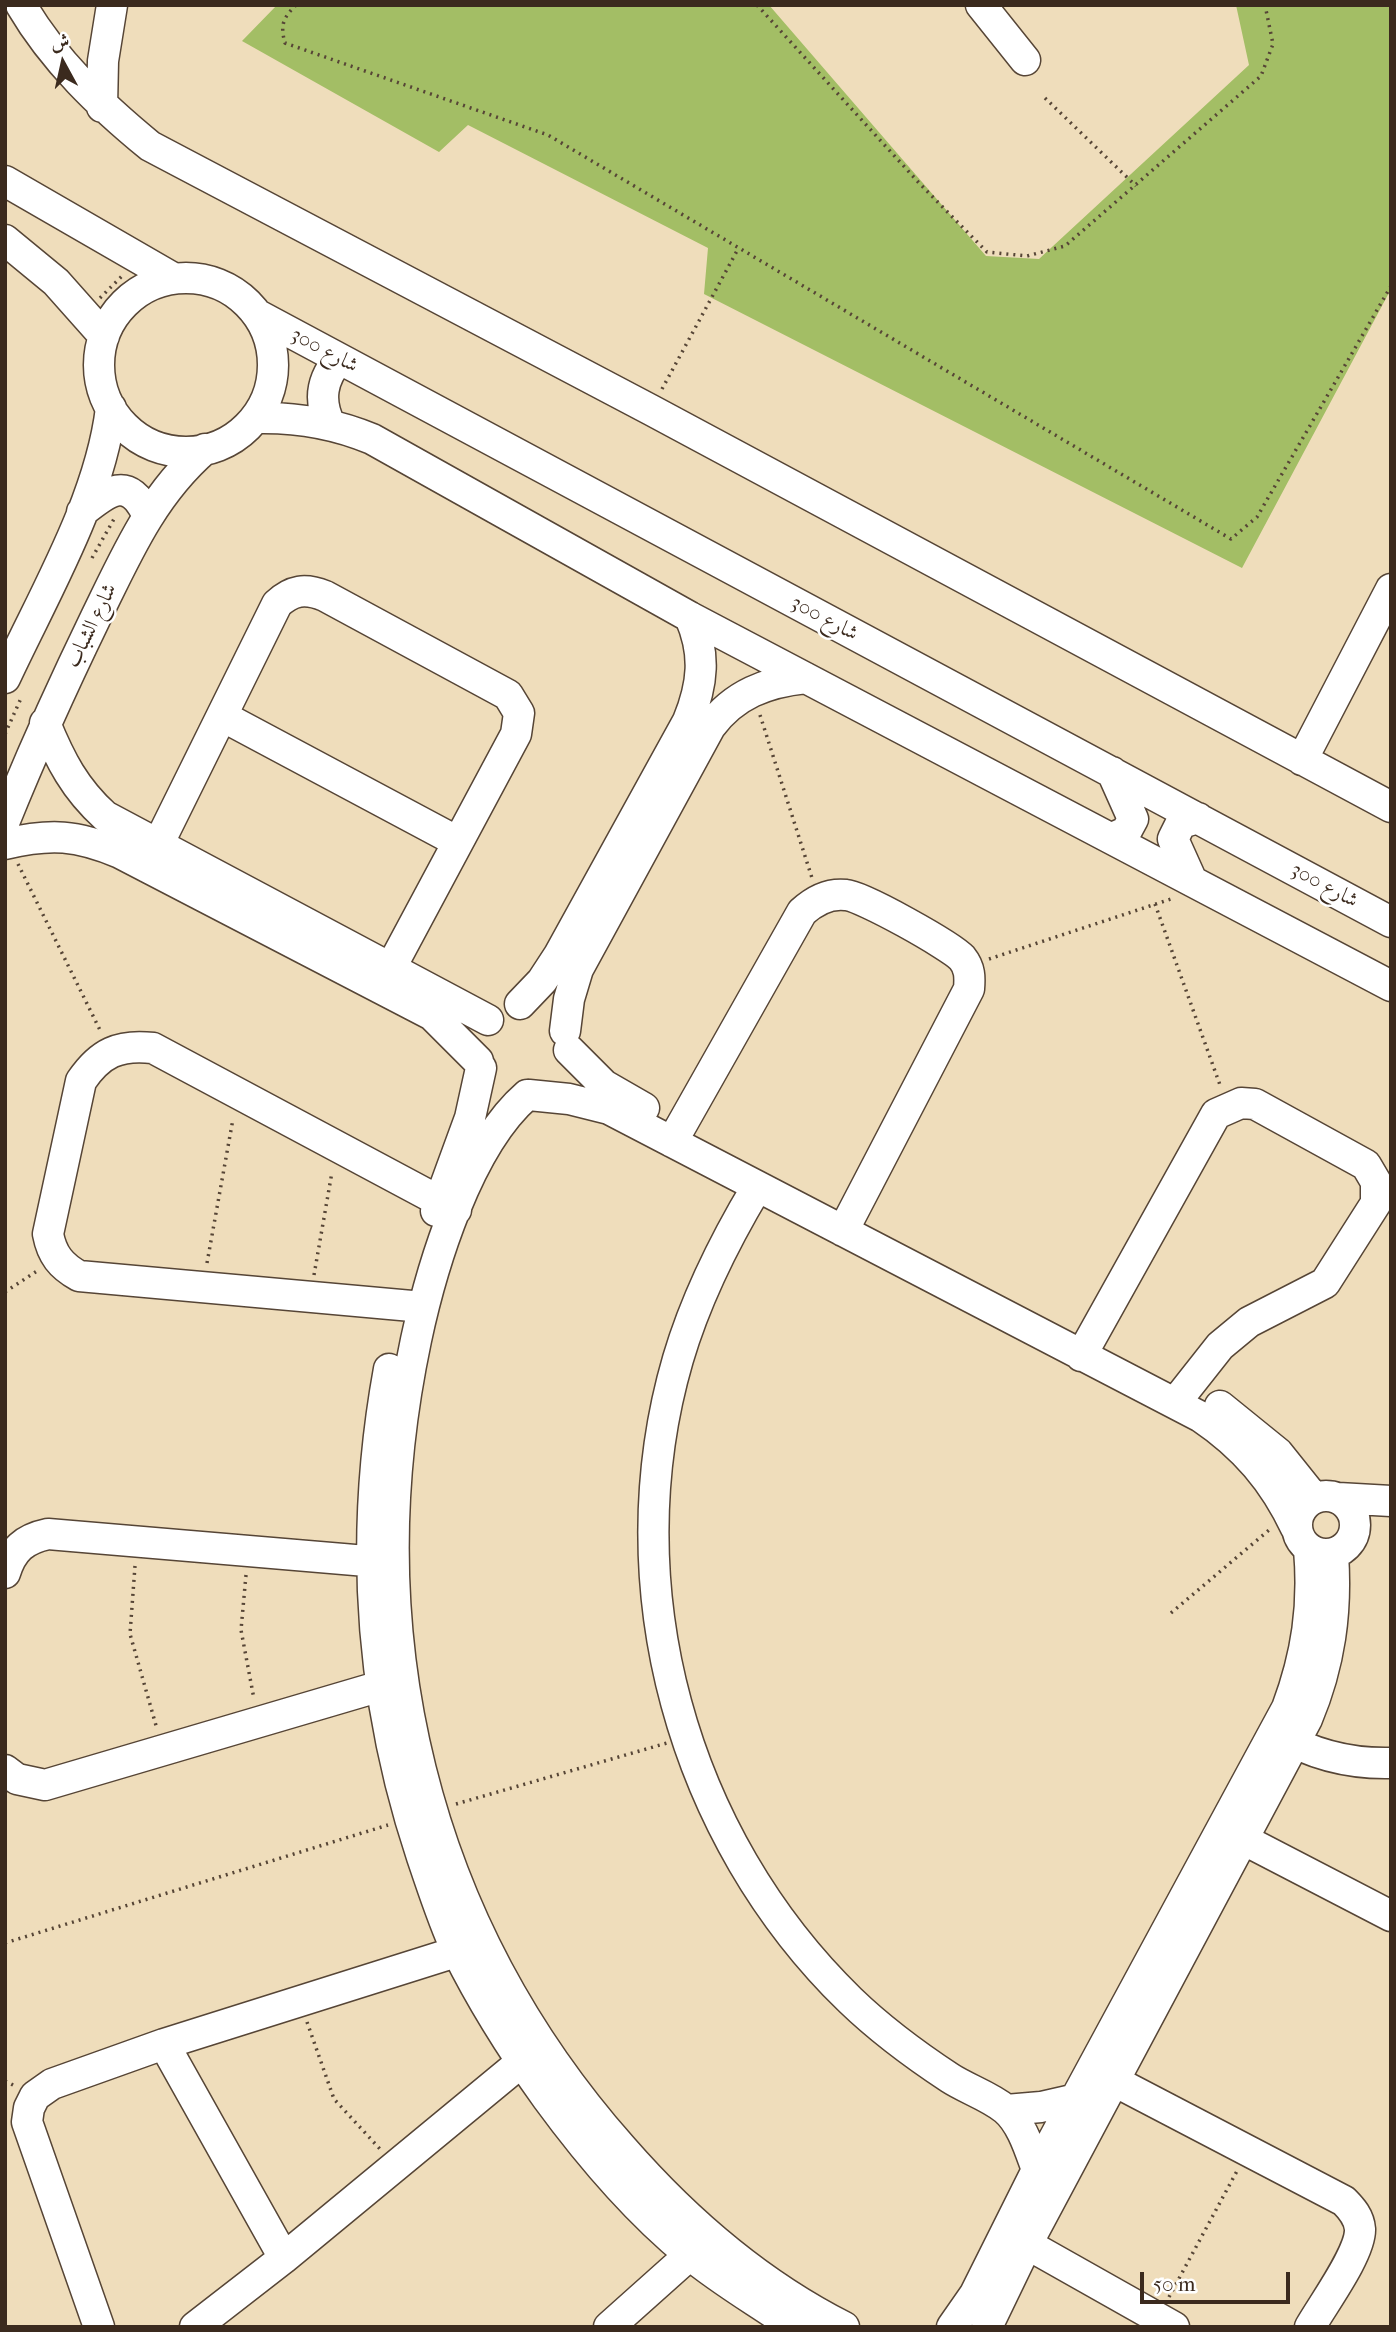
<!DOCTYPE html>
<html>
<head>
<meta charset="utf-8">
<style>
	body { margin:0 }
	#map { position:relative; width:1396px; height:2332px; overflow:hidden; background:#efddbb; font-family:"IM FELL French Canon",Amiri,serif }
	canvas { display:block }
	.frame { position:absolute; inset:0; border:7px solid #3b2a1e; pointer-events:none }
	.north { position:absolute; left:28px; top:28px; width:70px; height:70px; -webkit-text-stroke:5px #fff; paint-order:stroke; rotate:352deg; font-size:19px; font-weight:700; line-height:28px; text-align:center; color:#3b2a1e }
	.north::after { content:''; display:block; margin:auto; width:24px; height:32px; background:#3b2a1e; clip-path:polygon(50% 0,100% 100%,50% 72%,0 100%) }
	.scale { position:absolute; left:1140px; top:2272px; width:150px; height:32px; box-sizing:border-box; border:4px solid #3b2a1e; border-top:0; padding-left:9px; font-size:21px; line-height:24px; white-space:nowrap; color:#3b2a1e; -webkit-text-stroke:5px #fff; paint-order:stroke }
</style>
</head>
<body>
<div id="map">
<canvas width="1396" height="2332"></canvas>
<div class="frame"></div>
<div class="north">ش</div>
<div class="scale">50 m</div>
</div>
<script>
const g = document.querySelector('canvas').getContext('2d');
g.lineJoin = 'round';
function paint(path, color) { g.fillStyle = color; g.fill(path, 'evenodd'); }
function stroke(path, color, width, dash) { g.strokeStyle = color; g.lineWidth = width; g.lineCap = dash ? 'butt' : 'round'; g.setLineDash(dash || []); g.stroke(path); }
function write(font, color, halo, rows, align = 'center') {
  g.font = font + ' "IM FELL French Canon",Amiri,serif'; g.lineWidth = 5; g.setLineDash([]); g.textBaseline = 'middle'; g.strokeStyle = halo; g.fillStyle = color; for (const [text, x, y, turn = 0] of rows) {
    g.save(); g.translate(x, y); g.rotate((+turn || 0) * Math.PI / 180); g.textAlign = isNaN(turn) ? turn : align; if (halo) g.strokeText(text, 0, 0); g.fillText(text, 0, 0); g.restore();
  }
}
paint(new Path2D(`
	M277 5H769L986 256 1039 259 1249 65 1236 5H1391V289L1242 568 704 294 708 248 468 125 439 152 242 41Z`), '#a3be65');
const minor = new Path2D(`
	M21 5C54 61 100 105 150 146L651 410 1391 807
	M981 5 1025 60
	M102 107 103 61 112 5
	M5 181 173 278
	M5 240 56 282 104 336
	M99 365a87 87 0 1 1 174 0a87 87 0 1 1-174 0Z
	M258 315 1391 922
	M256 418C297 417 334 423 372 439L690 617 1391 986
	M330 424C318 400 322 379 339 359
	M82 512C108 491 128 475 147 514
	M5 678C44 594 100 500 111 408
	M222 716 458 842
	M45 723C60 760 75 789 105 816L488 1020
	M1302 760 1391 589
	M1112 772 1133 819 1126 832 1112 838
	M5 820C33 751 63 685 95 619 126 556 151 496 205 449
	M5 844C51 833 77 835 120 853L432 1015 478 1061
	M147 867 277 604C292 590 305 588 325 596L508 695 519 713 516 734 380 988
	M1191 879 1173 839 1181 823 1198 818
	M520 1004 542 981 559 955 688 721C703 684 706 654 690 617
	M565 1031 569 999 578 969 710 727C734 694 767 682 806 678
	M569 1050 604 1085 644 1108
	M527 1095C468 1146 432 1265 416 1340 354 1633 422 1922 622 2148 684 2219 759 2284 844 2327
	M529 1095 569 1099 609 1109 1201 1417C1244 1446 1274 1481 1296 1528
	M672 1142 802 912C814 901 829 893 846 895 862 896 951 946 962 958 970 968 970 977 969 989L843 1231
	M757 1187C724 1242 696 1298 678 1359 612 1585 682 1837 850 2000 880 2029 915 2055 950 2078 967 2089 989 2096 1005 2109 1022 2123 1030 2151 1037 2170
	M436 1211 470 1118 481 1068
	M423 1307 79 1276C61 1266 52 1255 48 1234L81 1081C100 1053 119 1044 153 1048L456 1210
	M1081 1356 1216 1114 1241 1103 1255 1104 1366 1165 1376 1182V1203L1325 1283 1249 1322 1220 1346 1175 1403
	M389 1369C359 1534 369 1698 422 1857 433 1889 443 1921 457 1951 482 2002 514 2052 547 2098 588 2154 635 2210 689 2254 721 2281 760 2303 794 2327
	M1220 1406 1278 1453 1314 1498
	M1297 1525a29 29 0 1 1 58 0a29 29 0 1 1-58 0Z
	M1338 1498 1391 1501
	M5 1573C12 1550 24 1539 48 1534L390 1563
	M1278 1734C1313 1755 1350 1764 1391 1763
	M5 1770 17 1779 45 1785 398 1681
	M1229 1832 1391 1916
	M164 2044 284 2258
	M1097 2072 1344 2201C1352 2209 1359 2217 1360 2229 1361 2253 1323 2304 1310 2327
	M1006 2110 1041 2107 1076 2099
	M1009 2234 1174 2327
	M99 2327 27 2122 29 2108 35 2096 52 2084 164 2044 475 1946
	M195 2327 284 2258 536 2050
	M609 2327 703 2243
	M952 2327 975 2294 1037 2170 1287 1708C1307 1655 1314 1605 1309 1549
	M987 2327 1027 2244 1307 1719C1330 1664 1337 1612 1333 1554`);
stroke(minor, '#564536', 33);
stroke(new Path2D(`
	M296 5C283 18 280 25 285 43L548 135 1231 539 1257 517 1391 286
	M757 5 920 184 987 252 1027 256 1065 246 1261 76 1273 44 1265 5
	M1045 98 1136 186
	M100 298 122 276
	M662 389 738 249
	M92 558 114 519
	M760 715 812 878
	M5 734 22 696
	M18 864 100 1030
	M1155 904 1220 1085
	M989 959 1171 899
	M207 1263 233 1119
	M314 1275 332 1172
	M5 1292 37 1271
	M135 1566 130 1634 157 1729
	M246 1575 241 1630 254 1699
	M1171 1613 1269 1530
	M456 1804 667 1743
	M5 1943 388 1825
	M307 2022 334 2099 380 2149
	M5 2081 15 2086
	M1169 2297 1237 2171`), '#564536', 3.5, [2, 5]);
stroke(minor, '#fff', 30);
write('21px', '#3b2a1e', '#fff', [
	["شارع 300",324,351,28],
	["شارع 300",824,619,28],
	["شارع الشباب",92,626,-64],
	["شارع 300",1324,886,28]
]);
</script>
</body>
</html>
